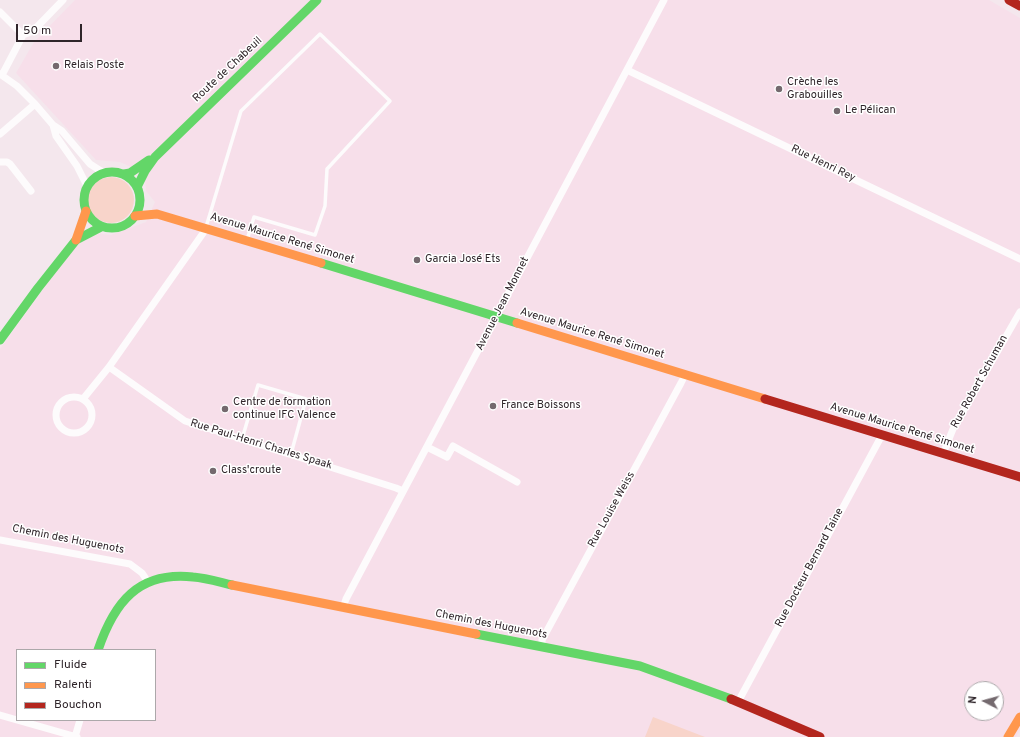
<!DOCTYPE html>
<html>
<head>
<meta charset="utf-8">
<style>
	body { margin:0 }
	#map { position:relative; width:1020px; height:737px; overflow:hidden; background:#f4e7ed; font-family:Overpass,sans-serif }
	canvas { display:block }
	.legend { position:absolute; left:16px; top:649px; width:140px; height:72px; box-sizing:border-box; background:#fff; border:1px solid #aca8aa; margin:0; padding:5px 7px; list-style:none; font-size:12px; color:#2f252a }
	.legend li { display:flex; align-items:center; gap:8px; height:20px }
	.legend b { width:20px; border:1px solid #aca8aa }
	.north { position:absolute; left:964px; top:681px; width:40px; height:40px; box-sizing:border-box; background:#fff; border:1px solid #aca8aa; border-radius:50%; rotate:276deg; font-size:11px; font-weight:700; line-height:16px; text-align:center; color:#2f252a }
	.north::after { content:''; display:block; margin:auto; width:14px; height:18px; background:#74696e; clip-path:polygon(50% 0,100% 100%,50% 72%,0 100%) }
	.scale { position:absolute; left:16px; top:24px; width:66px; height:18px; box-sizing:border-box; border:2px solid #2f252a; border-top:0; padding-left:5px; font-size:12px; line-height:14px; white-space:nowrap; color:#2f252a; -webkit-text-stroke:3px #fff; paint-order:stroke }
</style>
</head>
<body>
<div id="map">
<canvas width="1020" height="737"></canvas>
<ul class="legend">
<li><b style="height:5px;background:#63d668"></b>Fluide</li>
<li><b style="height:5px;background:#ff974d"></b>Ralenti</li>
<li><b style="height:5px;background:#b3261e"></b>Bouchon</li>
</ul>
<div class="north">N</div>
<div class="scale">50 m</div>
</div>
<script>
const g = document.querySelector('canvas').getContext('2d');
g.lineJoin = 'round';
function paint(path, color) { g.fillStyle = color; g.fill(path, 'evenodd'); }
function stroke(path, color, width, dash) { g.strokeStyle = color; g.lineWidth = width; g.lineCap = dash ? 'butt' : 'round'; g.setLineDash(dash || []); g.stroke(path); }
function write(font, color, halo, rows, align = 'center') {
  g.font = font + ' Overpass,sans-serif'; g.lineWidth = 3; g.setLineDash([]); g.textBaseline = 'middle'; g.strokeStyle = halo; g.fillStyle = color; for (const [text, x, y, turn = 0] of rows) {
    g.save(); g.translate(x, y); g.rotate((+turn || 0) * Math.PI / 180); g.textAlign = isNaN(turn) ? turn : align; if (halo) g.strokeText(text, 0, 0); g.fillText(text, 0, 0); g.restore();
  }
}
paint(new Path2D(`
	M75 0H989L1020 18V730L1016 737H0V349L73 248 95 233 111 235 146 222 155 202 146 191 145 179 129 166 120 162 96 160 16 73 34 42ZM17 650H155V720H17ZM972 689H996V713H972Z`), '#f7dfea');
paint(new Path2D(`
	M88 200a23 23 0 1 1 46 0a23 23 0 1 1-46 0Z
	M653 717 705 737H645Z`), '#f8d4ca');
stroke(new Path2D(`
	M206 227 241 111 320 34 390 101 327 169 325 206 315 235 254 217 247 240
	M242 439 258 385 306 399 291 454`), '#fdfbfc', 3.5);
stroke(new Path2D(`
	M0 12 23 35 2 75
	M23 35 33 31 63 0
	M627 70 1020 259
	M0 74 17 86 35 104 53 125 62 131 90 164 104 173
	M53 125 56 136 77 166 87 186
	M0 134 35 104
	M0 162H7L10 164 31 191
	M109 367 185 421 396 488 403 491
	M56 415a18 18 0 1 1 36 0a18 18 0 1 1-36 0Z
	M83 399 109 367 206 229
	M427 447 447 457 453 446 517 482
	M943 454 953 429 1020 312
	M0 540 130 564 142 573 148 582
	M343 608 346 599 664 0
	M542 647V640L681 383 685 375
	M738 702 882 435
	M0 715 77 737
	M75 737 80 720`), '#fdfbfc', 7);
stroke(new Path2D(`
	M84 200a28 28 0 1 1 56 0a28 28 0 1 1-56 0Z
	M124 174 130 173 149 160
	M137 187 145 171 155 157 317 0
	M321 263 517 323
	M0 340 38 288 76 240 101 227
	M476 634 640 666 731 699
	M98 650C114 603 138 571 193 577 206 578 219 582 232 585`), '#63d668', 9);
stroke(new Path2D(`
	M135 216 157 214 321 263
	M76 240 86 211
	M517 323 765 399
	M232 585 476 634
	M1008 737 1020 717`), '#ff974d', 9);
stroke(new Path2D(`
	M1009 0 1020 6
	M765 399 1020 477
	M731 699 820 737`), '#b3261e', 9);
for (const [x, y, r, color] of [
	[56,66,4,"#74696e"],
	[779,89,4,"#74696e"],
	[837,111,4,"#74696e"],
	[417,260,4,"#74696e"],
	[493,406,4,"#74696e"],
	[225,409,4,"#74696e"],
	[213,471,4,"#74696e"]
]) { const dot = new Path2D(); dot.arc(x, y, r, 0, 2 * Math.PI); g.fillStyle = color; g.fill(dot); stroke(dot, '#fff', 1.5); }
write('11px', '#2f252a', '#fff', [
	["Relais Poste",64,66],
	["Crèche les",787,83],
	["Grabouilles",787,96],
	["Le Pélican",845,111],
	["Garcia José Ets",425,260],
	["Centre de formation",233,403],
	["continue IFC Valence",233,416],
	["France Boissons",501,406],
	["Class'croute",221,471]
], 'left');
write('11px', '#2f252a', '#fff', [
	["Route de Chabeuil",228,70,-43],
	["Rue Henri Rey",823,164,26],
	["Avenue Maurice René Simonet",282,239,17],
	["Avenue Jean Monnet",503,304,-63],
	["Avenue Maurice René Simonet",592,334,17],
	["Rue Robert Schuman",980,382,-61],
	["Avenue Maurice René Simonet",902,429,17],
	["Rue Paul-Henri Charles Spaak",261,445,17],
	["Rue Louise Weiss",612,510,-61],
	["Chemin des Huguenots",68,540,11],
	["Rue Docteur Bernard Taine",810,568,-62],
	["Chemin des Huguenots",491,625,11]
]);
</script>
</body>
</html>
